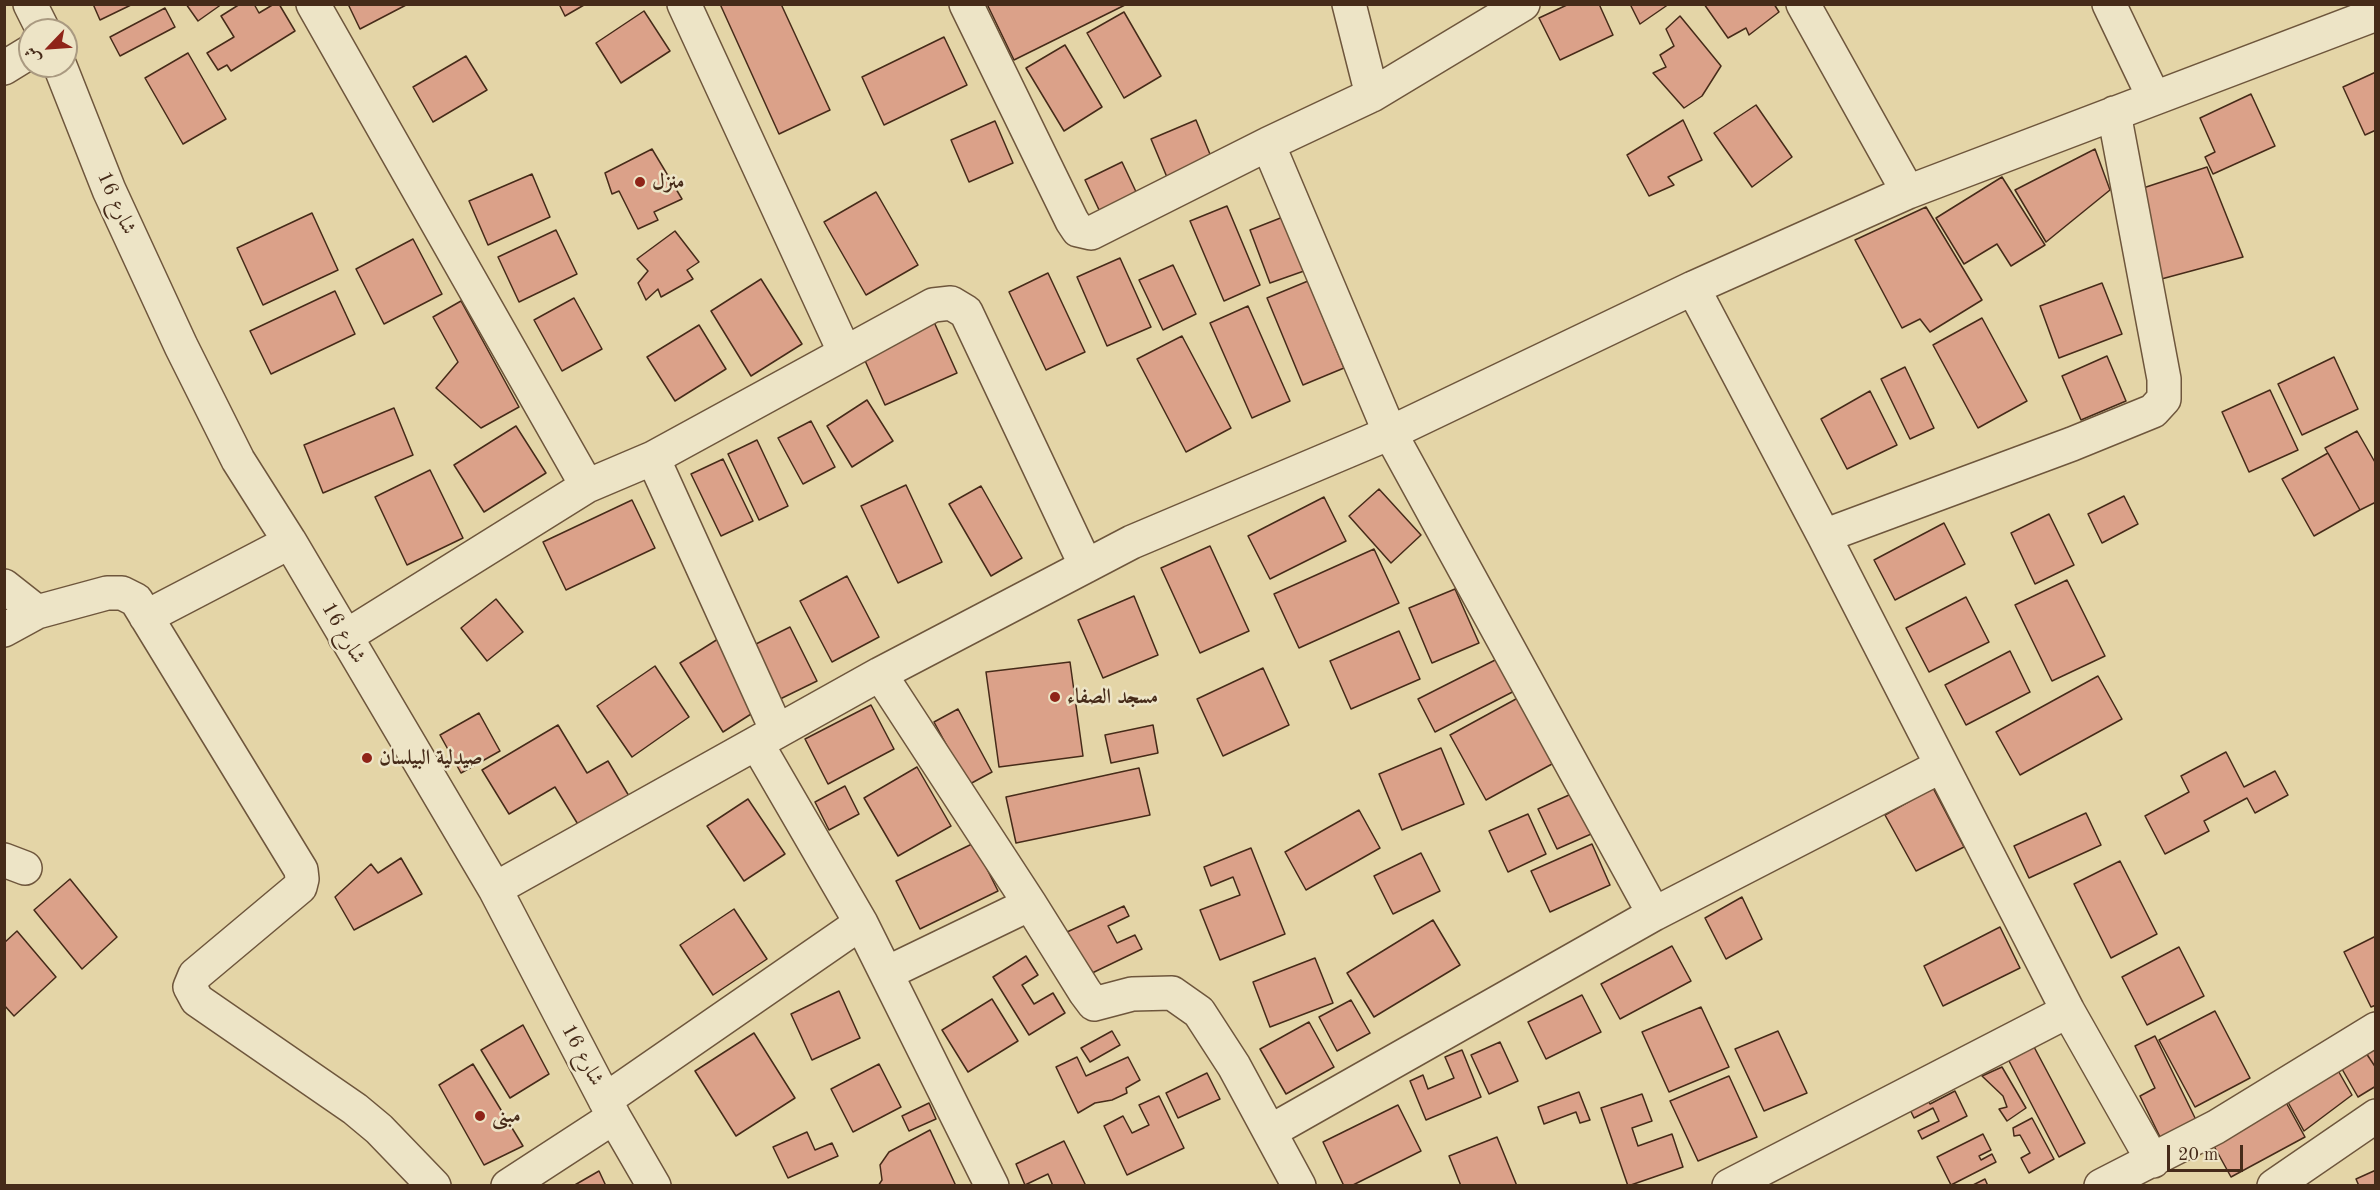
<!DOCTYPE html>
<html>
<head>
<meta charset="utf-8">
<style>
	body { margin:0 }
	#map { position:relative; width:2380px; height:1190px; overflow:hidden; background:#e4d5a7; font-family:"Old Standard TT",Amiri,serif }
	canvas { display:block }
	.frame { position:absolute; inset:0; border:6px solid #462b19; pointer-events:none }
	.north { position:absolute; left:18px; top:18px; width:60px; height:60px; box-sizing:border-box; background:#ede4c6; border:2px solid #aa9a81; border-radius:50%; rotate:245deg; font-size:16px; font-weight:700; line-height:24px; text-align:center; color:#462b19 }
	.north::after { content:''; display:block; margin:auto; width:21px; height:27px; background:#8f2418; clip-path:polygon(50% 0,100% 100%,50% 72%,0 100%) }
	.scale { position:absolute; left:2167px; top:1145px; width:76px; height:27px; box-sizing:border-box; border:3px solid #462b19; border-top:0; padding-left:8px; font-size:18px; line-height:21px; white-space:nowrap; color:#462b19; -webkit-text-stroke:4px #ede4c6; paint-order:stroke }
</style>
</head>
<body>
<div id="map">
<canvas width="2380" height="1190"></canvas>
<div class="frame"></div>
<div class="north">ش</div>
<div class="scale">20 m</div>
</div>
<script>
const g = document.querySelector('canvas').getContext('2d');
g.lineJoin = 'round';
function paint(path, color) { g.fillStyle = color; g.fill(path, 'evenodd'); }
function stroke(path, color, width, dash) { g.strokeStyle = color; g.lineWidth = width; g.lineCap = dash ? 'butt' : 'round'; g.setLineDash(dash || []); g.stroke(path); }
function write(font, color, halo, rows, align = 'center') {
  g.font = font + ' "Old Standard TT",Amiri,serif'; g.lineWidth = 5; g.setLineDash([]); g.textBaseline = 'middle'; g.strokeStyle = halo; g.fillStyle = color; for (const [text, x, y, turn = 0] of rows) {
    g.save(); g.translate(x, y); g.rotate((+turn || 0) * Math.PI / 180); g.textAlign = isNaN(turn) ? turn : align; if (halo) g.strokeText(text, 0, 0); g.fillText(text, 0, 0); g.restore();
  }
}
const building = new Path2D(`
	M93 4H133L100 20Z
	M186 4H222L198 21Z
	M240 4H254L259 13 274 4H279L295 31 231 71 227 65 218 70 207 53 234 37 221 16Z
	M348 4H408L360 29Z
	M559 4H583L584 5 565 16Z
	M720 4H781L830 110 779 134Z
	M987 4H1127L1014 60Z
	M1569 4H1599L1613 35 1560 60 1539 18Z
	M1630 4H1669L1640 24Z
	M1704 4H1774L1779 12 1749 35 1746 28 1728 38Z
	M165 8 175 27 120 56 110 37Z
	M644 11 670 51 621 83 596 43Z
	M1124 12 1161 76 1124 98 1087 33Z
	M1680 16 1721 66 1702 96 1684 108 1653 73 1666 67 1660 55 1674 46 1666 29Z
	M944 37 967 85 884 125 862 77Z
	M1065 45 1102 107 1064 131 1026 68Z
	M188 53 226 119 183 144 145 78Z
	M466 56 487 90 433 122 413 87Z
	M2376 72V130L2365 135 2343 87Z
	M2251 94 2275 146 2213 174 2205 157 2215 152 2200 118Z
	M1756 105 1792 157 1752 187 1714 133Z
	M1196 120 1214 164 1169 182 1151 139Z
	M1683 120 1702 160 1668 177 1674 185 1649 196 1627 155Z
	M995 121 1013 163 969 182 951 140Z
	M652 149 682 199 654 212 658 220 638 229 619 191 612 194 605 173Z
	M2095 149 2110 190 2046 242 2015 190Z
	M1122 162 1138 196 1101 214 1085 180Z
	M2207 167 2243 257 2154 281 2134 191Z
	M532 174 550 217 488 245 469 201Z
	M2002 177 2045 245 2011 266 1997 244 1964 264 1936 218Z
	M876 192 918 265 866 295 824 222Z
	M1227 206 1260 285 1224 301 1190 221Z
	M1926 207 1982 300 1930 332 1920 319 1902 328 1855 240Z
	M312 213 338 270 263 305 237 248Z
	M1283 217 1304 271 1270 283 1250 230Z
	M556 230 577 274 519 302 498 257Z
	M675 231 699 262 687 270 693 279 661 297 658 289 646 300 638 283 648 271 637 259Z
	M413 239 442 294 384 324 356 269Z
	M1120 258 1151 327 1107 346 1077 277Z
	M1173 265 1196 314 1163 330 1139 280Z
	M1048 273 1085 352 1046 370 1009 292Z
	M761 279 802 344 751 376 711 311Z
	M1308 281 1344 368 1303 385 1267 298Z
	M2102 283 2122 334 2059 358 2040 306Z
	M335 291 355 334 271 374 250 331Z
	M574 298 602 349 562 371 534 320Z
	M461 301 519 407 481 428 436 388 458 362 433 317Z
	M1248 306 1290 401 1252 418 1210 323Z
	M1982 318 2027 401 1978 428 1933 345Z
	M934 322 957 373 885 405 862 354Z
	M699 325 726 369 675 401 647 357Z
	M1182 336 1231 428 1186 452 1137 359Z
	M2107 356 2126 401 2081 420 2062 376Z
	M2334 357 2358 409 2302 435 2278 384Z
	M1905 367 1934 428 1910 439 1881 379Z
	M2270 390 2298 450 2249 472 2222 412Z
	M1870 391 1897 445 1847 469 1821 419Z
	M867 400 893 441 852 467 827 426Z
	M394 408 413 455 323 493 304 445Z
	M811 421 835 467 803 484 778 438Z
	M516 426 546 473 484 512 454 465Z
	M2357 431 2376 464V502L2360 510 2325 448Z
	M757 440 788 506 759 520 728 454Z
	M2328 453 2360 510 2314 536 2282 479Z
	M723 459 753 521 721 536 691 474Z
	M430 470 463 538 407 565 375 497Z
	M906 485 942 562 898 583 861 506Z
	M981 486 1022 558 991 576 949 504Z
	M1379 489 1421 535 1391 563 1349 516Z
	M2124 496 2138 524 2102 543 2088 514Z
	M1324 497 1346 541 1270 579 1248 536Z
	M632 500 655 548 566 590 543 542Z
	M2049 514 2074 565 2035 584 2011 533Z
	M1944 523 1965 564 1895 600 1874 560Z
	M1210 546 1249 631 1200 653 1161 568Z
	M1374 549 1399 603 1299 648 1274 594Z
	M847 576 879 637 832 662 800 601Z
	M2067 580 2105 656 2052 681 2015 605Z
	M1455 589 1479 643 1432 663 1409 608Z
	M1134 596 1158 655 1103 678 1078 620Z
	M1966 597 1989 642 1929 672 1906 628Z
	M496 599 523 632 487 661 461 628Z
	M790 627 817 681 774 702 748 648Z
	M1399 631 1420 679 1351 709 1330 661Z
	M718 639 762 707 723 732 680 663Z
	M2010 651 2030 692 1966 725 1945 685Z
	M1509 653 1526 685 1435 732 1418 699Z
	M1070 662 1083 756 999 767 986 672Z
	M655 666 689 717 632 757 597 706Z
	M1263 668 1289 725 1223 756 1197 699Z
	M2098 676 2122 719 2020 775 1996 732Z
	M1527 693 1563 758 1486 800 1450 735Z
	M871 705 894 749 828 784 805 739Z
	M958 709 992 772 968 785 934 722Z
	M479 713 500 751 461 773 440 735Z
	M558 725 587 773 608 761 629 796 579 826 555 787 509 814 482 770Z
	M1153 725 1158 753 1111 763 1105 735Z
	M1441 748 1464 804 1402 830 1379 774Z
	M2226 752 2244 787 2275 771 2288 795 2255 813 2247 798 2204 821 2209 831 2165 854 2145 816 2189 792 2181 776Z
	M917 767 951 826 898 856 864 798Z
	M1139 768 1150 815 1016 843 1006 797Z
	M845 786 859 814 829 830 815 802Z
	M1933 788 1964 847 1916 871 1885 815Z
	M1580 790 1598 831 1557 849 1538 809Z
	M748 799 785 854 744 881 707 826Z
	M1359 810 1380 848 1306 890 1285 852Z
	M2086 813 2101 845 2029 878 2014 846Z
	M1528 814 1546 854 1508 872 1489 831Z
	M974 843 998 891 920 929 896 881Z
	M1592 844 1610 885 1550 912 1531 871Z
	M1251 848 1285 934 1220 960 1200 910 1240 895 1233 877 1211 886 1204 867Z
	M1421 853 1440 891 1393 914 1374 876Z
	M401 858 422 894 354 930 335 897 371 864 378 873Z
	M2120 861 2157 934 2111 958 2074 884Z
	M70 879 117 937 82 969 34 910Z
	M1742 897 1762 939 1726 959 1705 918Z
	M1124 906 1129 916 1108 926 1117 943 1135 935 1142 949 1088 975 1067 932Z
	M734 909 767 959 713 995 680 945Z
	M1433 920 1460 965 1374 1017 1347 973Z
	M2000 927 2020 968 1943 1006 1924 966Z
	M17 931 56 977 14 1016 4 1005V943Z
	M2376 936V1005L2371 1007 2344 952Z
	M1672 946 1691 981 1620 1019 1601 984Z
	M2179 947 2204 996 2147 1025 2122 977Z
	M1026 956 1038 975 1022 985 1034 1004 1053 993 1065 1013 1029 1035 993 977Z
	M1315 958 1333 1003 1270 1027 1253 982Z
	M839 991 860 1038 812 1060 791 1014Z
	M1582 995 1601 1032 1546 1059 1528 1022Z
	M992 999 1018 1041 968 1072 942 1030Z
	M1351 1000 1370 1033 1337 1051 1319 1017Z
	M1701 1007 1729 1067 1669 1092 1642 1032Z
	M2215 1011 2250 1078 2195 1107 2159 1040Z
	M1309 1022 1334 1067 1286 1094 1260 1049Z
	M523 1025 549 1074 510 1098 481 1050Z
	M1112 1031 1120 1045 1090 1062 1081 1048Z
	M1778 1031 1807 1093 1764 1111 1735 1049Z
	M754 1033 795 1098 736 1136 695 1071Z
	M2155 1036 2197 1122 2161 1139 2140 1096 2155 1088 2135 1046Z
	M2376 1039V1068L2362 1047Z
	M1500 1042 1518 1081 1489 1094 1471 1055Z
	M2033 1045 2085 1143 2059 1157 2008 1059Z
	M2362 1047 2376 1068V1086L2358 1097 2338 1062Z
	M1462 1050 1481 1097 1426 1120 1410 1081 1423 1075 1428 1089 1454 1078 1445 1057Z
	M1077 1057 1086 1076 1128 1057 1140 1080 1126 1088 1127 1093 1112 1100 1095 1103 1078 1113 1056 1067Z
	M473 1064 523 1146 484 1165 439 1085Z
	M879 1064 901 1107 853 1132 831 1089Z
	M2002 1067 2026 1108 2007 1121 1999 1109 2007 1107 2003 1096 1982 1076Z
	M2336 1067 2352 1095 2304 1131 2284 1095Z
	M1207 1073 1220 1099 1178 1118 1166 1093Z
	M1729 1076 1757 1137 1698 1161 1670 1101Z
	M1955 1091 1967 1116 1922 1139 1918 1131 1939 1121 1933 1108 1914 1118 1906 1101 1924 1092 1930 1104Z
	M1579 1092 1590 1120 1580 1123 1576 1112 1544 1124 1538 1107Z
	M1642 1094 1652 1121 1632 1128 1638 1146 1672 1134 1683 1167 1628 1186 1601 1108Z
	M1159 1096 1184 1148 1127 1175 1104 1126 1123 1116 1132 1133 1149 1125 1139 1105Z
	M2283 1097 2305 1137 2231 1177 2209 1137Z
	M929 1103 936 1119 909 1131 902 1116Z
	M1398 1105 1421 1151 1351 1186H1344L1323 1142Z
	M2032 1118 2054 1159 2029 1173 2021 1158 2030 1153 2020 1135 2014 1136 2013 1128Z
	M930 1130 956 1186H878L882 1180 880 1165 889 1152Z
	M807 1132 815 1150 832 1143 838 1156 788 1178 773 1147Z
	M1983 1134 1991 1150 1979 1156 1981 1160 1992 1154 1996 1162 1951 1185 1937 1157Z
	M1497 1137 1517 1186H1461L1449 1156Z
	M1064 1141 1086 1186H1053L1048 1174 1025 1185 1016 1164Z
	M2376 1170V1186H2359L2356 1179Z
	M599 1171 606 1186H573Z
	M1985 1179 1988 1186H1971Z`);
paint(building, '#dba189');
stroke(building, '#462b19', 1.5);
const minor = new Path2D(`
	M30 4 43 30
	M313 4 587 486 653 458 777 731
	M684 4 845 353
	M966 4 1072 221 1078 230 1091 233 1268 144
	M1349 4 1372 95 1268 144 1390 433 1654 914
	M1803 4 1908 192
	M2109 4 2154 98
	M60 66 109 190 181 346 238 460 290 542 495 889 614 1117 654 1186
	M4 68 30 52
	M1372 95 1523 4
	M1693 288 1824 536 2068 1011 2153 1161
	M653 458 933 305 951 303 966 312 1086 566
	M1824 536 2072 444 2153 411 2164 399V379L2114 113
	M4 586 37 612 107 593H122L136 600 301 870 302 879 300 887 195 975 190 987 197 1000 355 1109 379 1129 434 1186
	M146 617 290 542
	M4 630 37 612
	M345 637 587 486
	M880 674 1030 904 1085 992 1094 1004 1132 994 1172 993 1199 1012 1234 1066 1299 1186
	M757 744 861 923 992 1186
	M4 860 25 868
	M495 889 880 674 1132 542 1390 433 1693 288 1908 192 2376 14
	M887 973 1030 904
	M605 1100 861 923
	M1271 1131 1654 914 1941 766
	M508 1186 614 1117
	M1729 1186 2068 1011
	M2101 1186 2216 1127 2376 1029
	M2274 1186 2376 1116`);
stroke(minor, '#6e563c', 36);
stroke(minor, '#ede4c6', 33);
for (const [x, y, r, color] of [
	[640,182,6,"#8f2418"],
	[1055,697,6,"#8f2418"],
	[367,758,6,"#8f2418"],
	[480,1116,6,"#8f2418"]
]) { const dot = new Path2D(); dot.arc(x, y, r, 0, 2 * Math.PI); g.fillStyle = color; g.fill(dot); stroke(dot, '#ede4c6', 2); }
write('bold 21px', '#462b19', '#ede4c6', [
	["منزل",652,182],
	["مسجد الصفاء",1067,697],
	["صيدلية البيلسان",379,758],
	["مبنى",492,1116]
], 'left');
write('21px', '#462b19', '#ede4c6', [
	["شارع 16",116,203,66],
	["شارع 16",343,633,60],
	["شارع 16",582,1055,62]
]);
</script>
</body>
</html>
